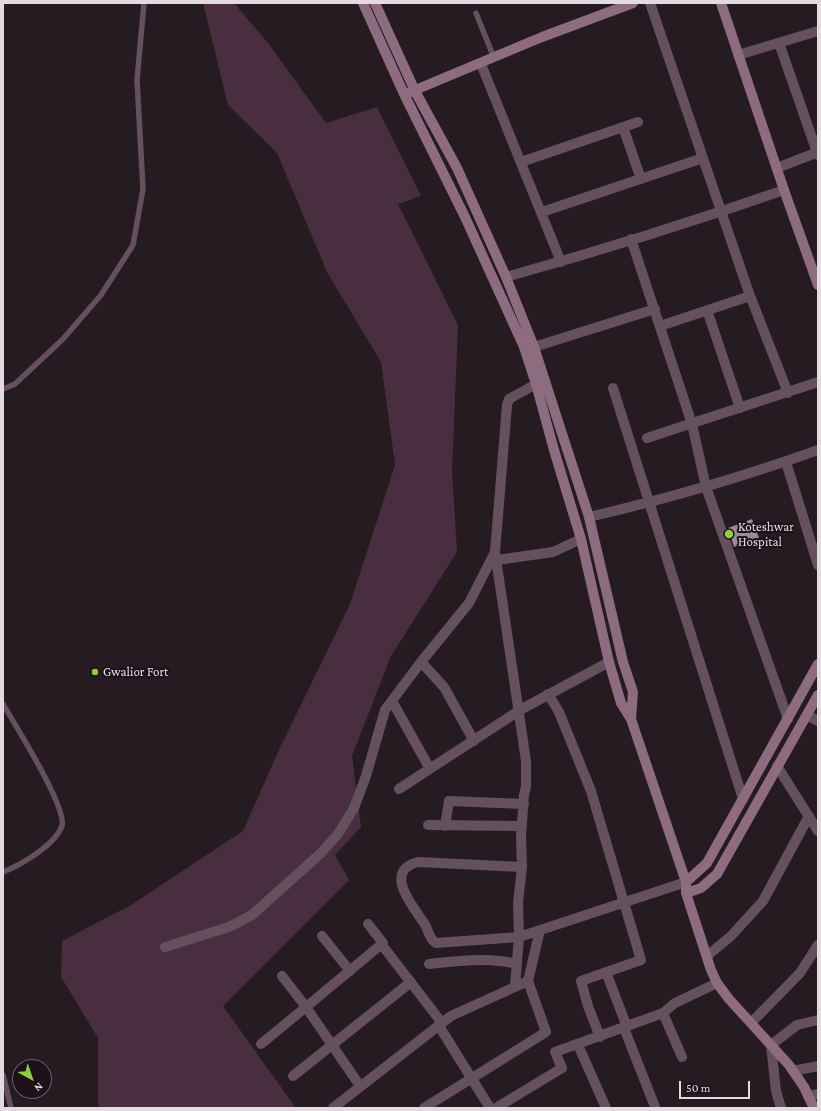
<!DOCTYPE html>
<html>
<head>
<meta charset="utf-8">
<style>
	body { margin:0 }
	#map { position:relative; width:821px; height:1111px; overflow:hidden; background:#271b22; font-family:"Crimson Pro",serif }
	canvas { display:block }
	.frame { position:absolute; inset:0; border:4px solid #e3dbdf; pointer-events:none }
	.north { position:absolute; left:12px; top:1059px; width:40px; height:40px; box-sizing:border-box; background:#1d1219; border:1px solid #6c6268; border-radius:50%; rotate:140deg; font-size:11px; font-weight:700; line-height:16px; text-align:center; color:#e3dbdf }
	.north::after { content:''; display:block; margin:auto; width:14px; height:18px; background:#8bce46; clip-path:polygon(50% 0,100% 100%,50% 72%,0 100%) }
	.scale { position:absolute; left:679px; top:1081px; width:71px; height:18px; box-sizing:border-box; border:2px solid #e3dbdf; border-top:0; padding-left:5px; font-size:12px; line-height:14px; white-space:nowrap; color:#e3dbdf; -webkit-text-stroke:3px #1d1219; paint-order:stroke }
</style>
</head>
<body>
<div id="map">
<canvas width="821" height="1111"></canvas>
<div class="frame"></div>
<div class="north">N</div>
<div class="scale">50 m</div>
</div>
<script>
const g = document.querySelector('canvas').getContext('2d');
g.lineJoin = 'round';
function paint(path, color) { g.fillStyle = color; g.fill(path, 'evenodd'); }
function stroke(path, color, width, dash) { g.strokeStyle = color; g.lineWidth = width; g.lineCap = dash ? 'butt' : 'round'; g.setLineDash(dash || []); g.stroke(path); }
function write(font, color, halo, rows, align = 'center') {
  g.font = font + ' "Crimson Pro",serif'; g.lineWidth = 4; g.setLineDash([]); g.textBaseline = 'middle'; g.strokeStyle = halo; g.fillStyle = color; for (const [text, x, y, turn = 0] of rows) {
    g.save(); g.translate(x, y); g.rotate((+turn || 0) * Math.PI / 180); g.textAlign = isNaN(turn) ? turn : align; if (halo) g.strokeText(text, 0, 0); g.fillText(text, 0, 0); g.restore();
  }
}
paint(new Path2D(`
	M203 3H234L268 43 326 123 377 107 421 196 398 204 458 325 452 470 457 552 391 656 352 756 361 827 335 855 349 880 223 1006 296 1108H100L98 1102V1038L61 977 62 941 131 905 243 831 278 752 350 604 395 465 381 362 327 272 277 153 228 105Z`), '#492e3f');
paint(new Path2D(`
	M752 519 759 538 734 547 728 528Z`), '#9a8b94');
stroke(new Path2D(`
	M476 13 494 58
	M3 389 15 384 63 339 101 295 133 245 143 189 137 80 144 3
	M3 704C15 725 67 807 62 826 55 845 21 865 3 872
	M3 1075 11 1108`), '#65515d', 5.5);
stroke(new Path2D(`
	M650 3 749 293 788 393
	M779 43 818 155
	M738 55 818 31
	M481 64 561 262
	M623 127 641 179
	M521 162 638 122
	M777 168 818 152
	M542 212 703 158
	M631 239 692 424 706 487 788 719
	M506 277C599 251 692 222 784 190
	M707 310 740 408
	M660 326 750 296
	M534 347 655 309
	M613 388 743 799
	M647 438 818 382
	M786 462 818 565
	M589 517C666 499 743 477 818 450
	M497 560 553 552 581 539
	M548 694 559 712 591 791 641 960 581 981 588 1006 600 1037
	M392 701 430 769
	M807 715 818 721
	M474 741 444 687 421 662 469 603 495 552
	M777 766 818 831
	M399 789 520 710 609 662
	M428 825 522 826
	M445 826 449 801 524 804
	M522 867 418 862C383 871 412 905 424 923 429 930 428 938 436 943L519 937 686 882
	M322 936 350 971
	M382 945 442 1023
	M165 947 229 927 252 915 321 853 338 834 354 808 366 776 385 710 421 662
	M707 956 731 936 763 901 809 816
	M429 964C461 961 486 957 517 964
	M606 972 627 1027
	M515 986 519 937 518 903 522 867 521 836 524 795 526 787V761L495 552 507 405 509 399 536 384
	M663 1013 682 1057
	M751 1023 800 973 818 945
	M439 1026 490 1108
	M624 1028 655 1107
	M261 1044 306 1007 282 976
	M578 1045 606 1108
	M793 1071 818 1066
	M293 1076 411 982
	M360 1086 306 1007 383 943 368 924
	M808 1096 818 1094
	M333 1108 451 1016 528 981 540 930
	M424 1108 546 1032 528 981
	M496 1108 562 1068 555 1052 663 1013 675 1003 717 983
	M781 1108 776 1091 771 1045 797 1025 818 1020`), '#65515d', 10);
stroke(new Path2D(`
	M363 3 404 94 465 217 524 347 536 384 554 450 581 539 609 662 621 703 631 719 686 882V893L711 970 717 983 729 999 789 1065 804 1087 814 1108
	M375 3 415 91 457 168 506 277 534 347 589 517 623 662 633 692 631 719
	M721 3 784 190 818 285
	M408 93 542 37 633 3
	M686 882 707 863 818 664
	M686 893 701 888 717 874 818 695`), '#8d6c80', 10);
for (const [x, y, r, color] of [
	[729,534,5,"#8bce46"],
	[95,672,4,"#8bce46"]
]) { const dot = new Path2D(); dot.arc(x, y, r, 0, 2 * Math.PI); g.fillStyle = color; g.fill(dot); stroke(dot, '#1d1219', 1.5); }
write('13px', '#e3dbdf', '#1d1219', [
	["Koteshwar",738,527],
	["Hospital",738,542],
	["Gwalior Fort",103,672]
], 'left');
</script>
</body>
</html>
